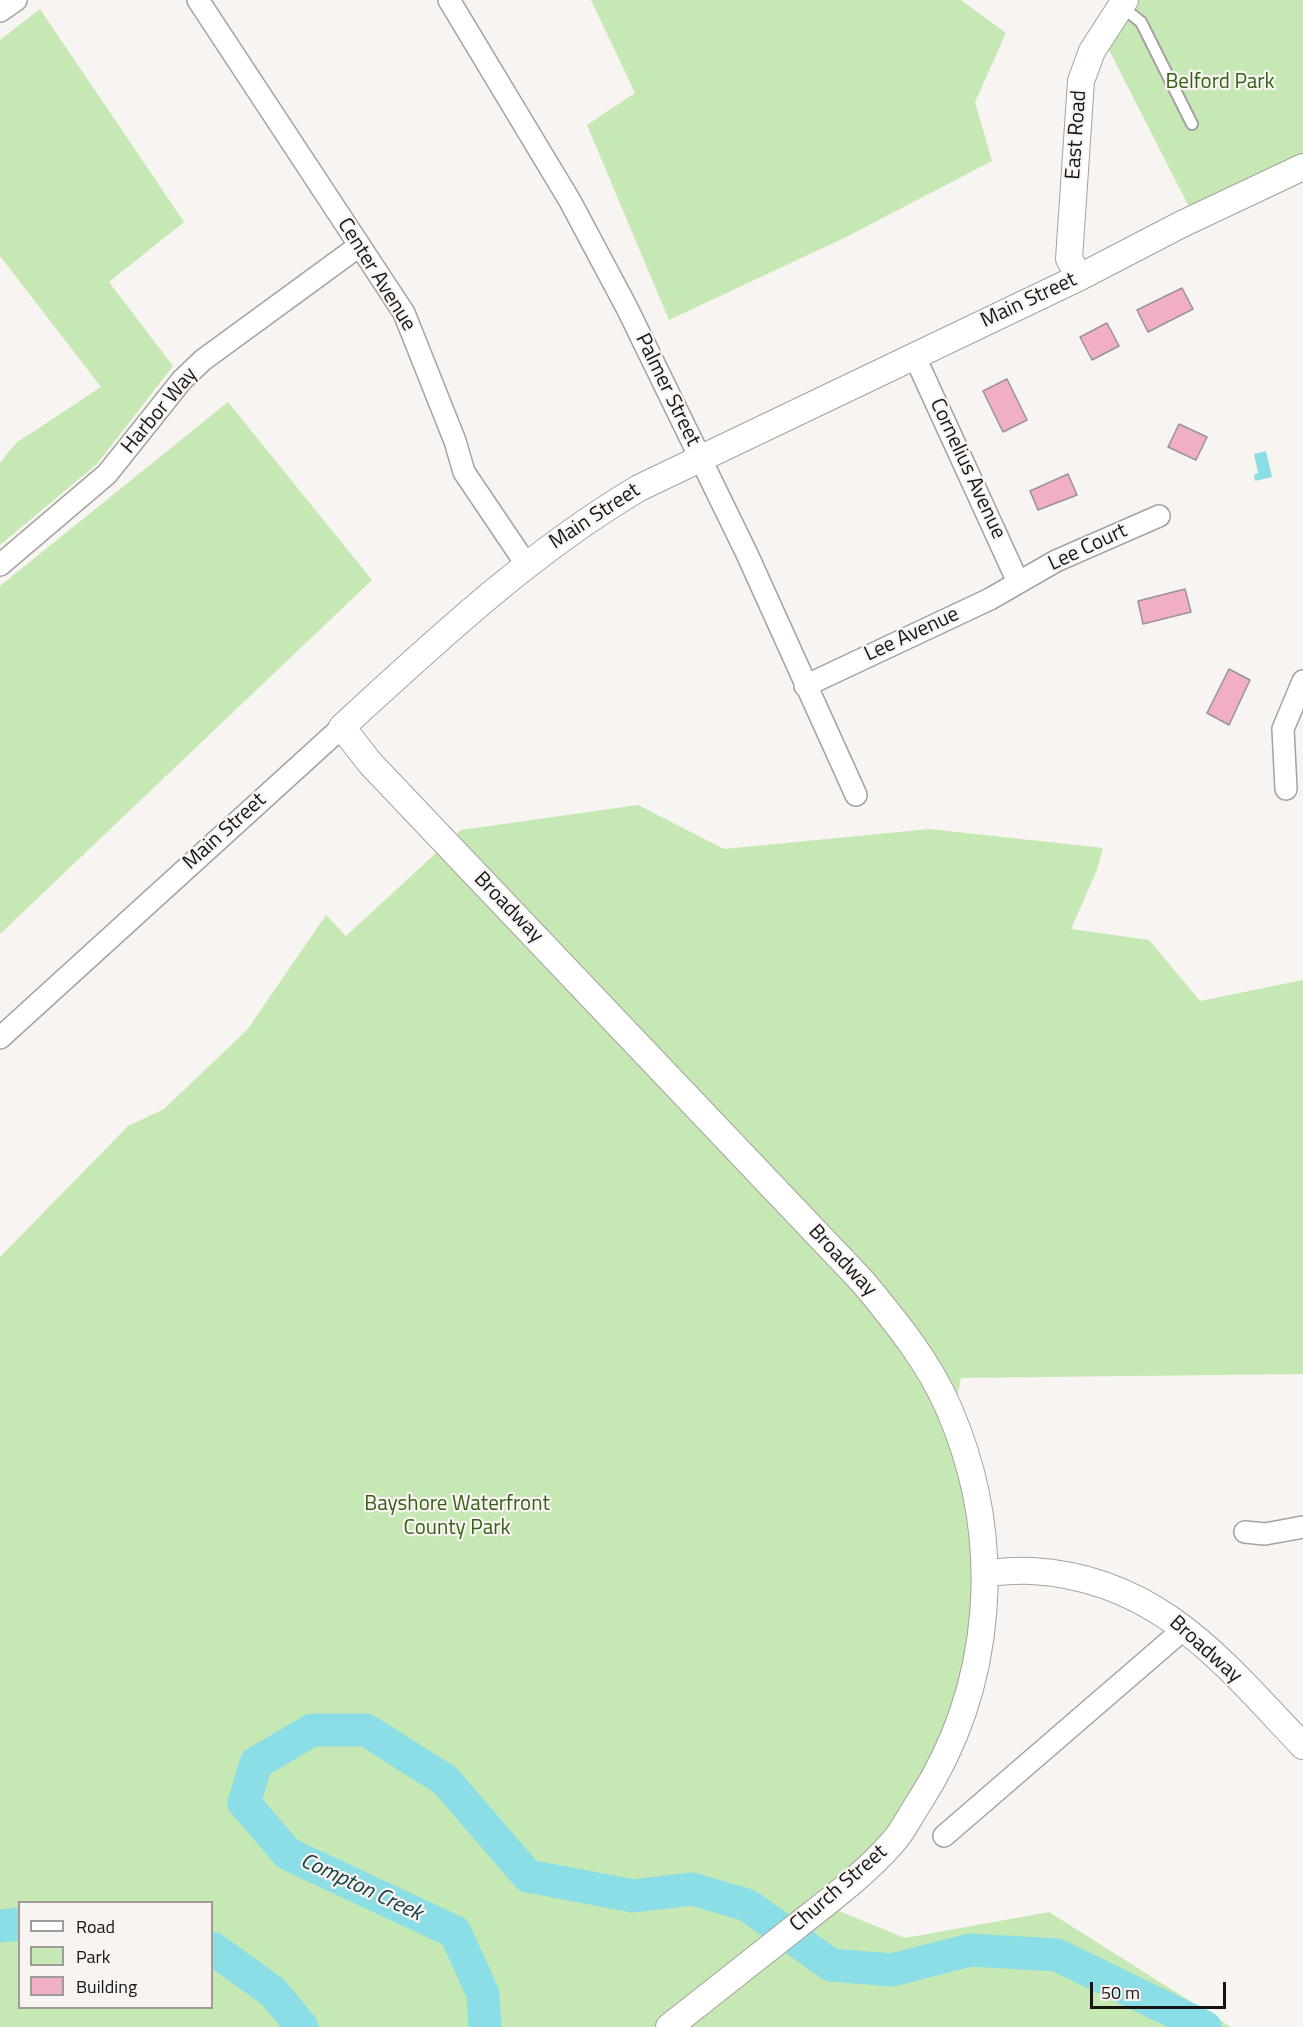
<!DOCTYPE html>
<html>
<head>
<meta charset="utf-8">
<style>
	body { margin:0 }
	#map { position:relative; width:1303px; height:2027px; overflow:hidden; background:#f8f4f1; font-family:"Titillium Web",sans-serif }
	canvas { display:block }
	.legend { position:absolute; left:18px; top:1901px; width:195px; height:108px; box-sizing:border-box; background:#f8f4f1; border:2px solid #9e9b99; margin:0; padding:8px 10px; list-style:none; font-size:18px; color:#161514 }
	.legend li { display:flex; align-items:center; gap:12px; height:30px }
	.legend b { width:30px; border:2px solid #9e9b99 }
	.scale { position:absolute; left:1090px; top:1982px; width:136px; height:27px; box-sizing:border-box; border:3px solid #161514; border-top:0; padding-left:8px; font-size:18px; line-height:21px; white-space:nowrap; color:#161514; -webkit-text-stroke:4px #f8f4f1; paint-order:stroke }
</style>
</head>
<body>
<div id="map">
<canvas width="1303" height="2027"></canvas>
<ul class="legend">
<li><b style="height:8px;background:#fff"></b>Road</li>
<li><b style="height:16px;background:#c6e8b4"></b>Park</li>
<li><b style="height:16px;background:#f0afc7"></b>Building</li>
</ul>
<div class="scale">50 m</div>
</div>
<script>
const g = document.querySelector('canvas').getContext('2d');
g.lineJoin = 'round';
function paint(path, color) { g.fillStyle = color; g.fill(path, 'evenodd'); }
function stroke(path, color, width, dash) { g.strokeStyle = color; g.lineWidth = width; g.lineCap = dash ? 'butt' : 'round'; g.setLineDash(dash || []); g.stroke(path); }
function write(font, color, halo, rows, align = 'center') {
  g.font = font + ' "Titillium Web",sans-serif'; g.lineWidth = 4.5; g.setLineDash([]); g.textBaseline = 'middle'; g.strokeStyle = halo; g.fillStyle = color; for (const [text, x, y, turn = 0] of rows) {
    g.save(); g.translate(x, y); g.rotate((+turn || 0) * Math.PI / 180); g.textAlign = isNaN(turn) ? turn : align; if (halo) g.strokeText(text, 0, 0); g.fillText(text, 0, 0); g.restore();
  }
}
paint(new Path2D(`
	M591 0H961L1006 33 975 102 992 161 846 237 669 320 587 125 635 93Z
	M1139 0H1303V156L1190 209 1107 46Z
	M40 9 184 222 109 282 173 366 97 464 0 545V463L16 443 101 387 0 256V40Z
	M228 402 372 580 0 934V586Z
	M638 805 724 849 930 829 1103 848 1097 870 1071 929 1149 940 1200 1001 1303 980V1374L961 1378 952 1424 986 1573 939 1772 824 1905 905 1938 1049 1912 1231 2027H0V1257L128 1126 164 1109 247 1030 326 915 346 936 461 830ZM20 1902H212V2008H20Z`), '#c6e8b4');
paint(new Path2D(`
	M1266 451 1272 477 1255 481 1254 475 1258 473 1254 454Z`), '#8bdee6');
stroke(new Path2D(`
	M0 1926 20 1924
	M212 1948 273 1992 302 2027
	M485 2027 483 1994 455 1932 288 1854 244 1803 256 1763 312 1730H366L445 1780 528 1876 633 1896 692 1889 747 1905 831 1965 892 1970 970 1950 1057 1955 1205 2027`), '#8bdee6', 33);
const building = new Path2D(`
	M1182 288 1193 309 1148 332 1137 310Z
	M1107 323 1119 346 1092 360 1080 337Z
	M1007 379 1027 420 1003 432 983 391Z
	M1179 424 1207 437 1196 460 1168 447Z
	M1068 474 1077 495 1038 510 1030 491Z
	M1185 589 1191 612 1143 624 1138 601Z
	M1229 669 1250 680 1229 725 1207 713Z`);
paint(building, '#f0afc7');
stroke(building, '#989495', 1.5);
const service = new Path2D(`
	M1121 6 1141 22 1192 124`);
const minor = new Path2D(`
	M198 0 404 313 455 441 464 472 526 564
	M449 0 570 201 627 308 747 554 856 795
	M0 11 16 0
	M915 357 1018 582
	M0 565 107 474 182 380 203 360 359 246
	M805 686 990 599 1056 561 1159 516
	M1286 789 1283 729 1303 681
	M0 1038 342 727
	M1245 1532 1265 1534 1303 1527
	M944 1836 1185 1628`);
const tertiary = new Path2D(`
	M1080 277 1069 259 1081 81 1092 51 1125 0
	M986 1573C1001 1572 1017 1570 1032 1571 1158 1578 1223 1662 1303 1746
	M669 2027C712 1993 755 1959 797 1926 830 1900 865 1874 893 1842 903 1831 910 1816 918 1804 995 1686 1005 1538 949 1409 929 1362 896 1322 863 1282L370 763 342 727C436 641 528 554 639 488L1080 277 1180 225 1303 167`);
stroke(service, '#a5a29f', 14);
stroke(minor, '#a5a29f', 24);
stroke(tertiary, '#a5a29f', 28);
stroke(service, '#fff', 10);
stroke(minor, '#fff', 21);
stroke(tertiary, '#fff', 26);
write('21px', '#365f16', '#f8f4f1', [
	["Belford Park",1220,83],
	["Bayshore Waterfront",457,1505],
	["County Park",457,1529]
]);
write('21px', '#161514', '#f8f4f1', [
	["East Road",1077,135,-86],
	["Center Avenue",376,275,58],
	["Main Street",1029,301,-25],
	["Palmer Street",667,390,64],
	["Harbor Way",160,411,-50],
	["Cornelius Avenue",967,469,65],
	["Main Street",595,517,-33],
	["Lee Court",1088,548,-25],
	["Lee Avenue",912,635,-25],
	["Main Street",225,832,-42],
	["Broadway",508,908,46],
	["Broadway",842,1261,47],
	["Broadway",1205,1650,42],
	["Church Street",839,1889,-41]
]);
write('italic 22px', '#194044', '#f8f4f1', [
	["Compton Creek",361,1888,25]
]);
</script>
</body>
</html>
